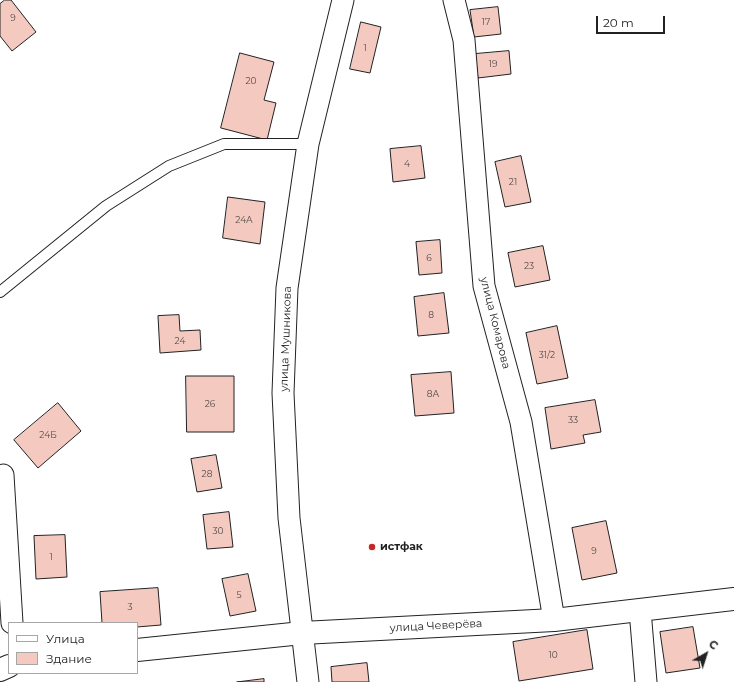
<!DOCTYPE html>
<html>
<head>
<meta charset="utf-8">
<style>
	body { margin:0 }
	#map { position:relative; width:734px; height:682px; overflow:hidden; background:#fff; font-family:Montserrat,sans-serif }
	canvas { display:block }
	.legend { position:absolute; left:8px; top:622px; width:130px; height:52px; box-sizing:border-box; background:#fff; border:1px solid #a7a7a7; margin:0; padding:5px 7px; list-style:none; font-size:12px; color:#222 }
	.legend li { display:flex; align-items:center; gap:8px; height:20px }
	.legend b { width:20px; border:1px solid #a7a7a7 }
	.north { position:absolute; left:686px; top:634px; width:40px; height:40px; -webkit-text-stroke:3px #fff; paint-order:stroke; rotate:39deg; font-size:11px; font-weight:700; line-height:16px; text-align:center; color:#222 }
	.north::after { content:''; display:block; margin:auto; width:14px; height:18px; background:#222; clip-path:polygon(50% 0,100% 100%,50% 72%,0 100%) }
	.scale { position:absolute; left:596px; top:16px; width:69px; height:18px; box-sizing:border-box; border:2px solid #222; border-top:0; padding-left:5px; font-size:12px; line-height:14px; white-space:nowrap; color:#222; -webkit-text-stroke:3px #fff; paint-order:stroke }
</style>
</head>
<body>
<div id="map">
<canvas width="734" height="682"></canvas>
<ul class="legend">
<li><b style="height:5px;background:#fff"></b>Улица</li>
<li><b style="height:11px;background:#f3c9c0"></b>Здание</li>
</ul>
<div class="north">С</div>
<div class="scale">20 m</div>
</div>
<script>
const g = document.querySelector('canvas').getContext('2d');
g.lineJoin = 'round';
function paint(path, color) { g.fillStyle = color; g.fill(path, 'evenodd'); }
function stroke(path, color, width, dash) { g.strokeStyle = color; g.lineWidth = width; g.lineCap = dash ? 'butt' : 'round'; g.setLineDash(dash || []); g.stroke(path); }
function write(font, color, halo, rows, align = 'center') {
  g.font = font + ' Montserrat,sans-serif'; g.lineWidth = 3; g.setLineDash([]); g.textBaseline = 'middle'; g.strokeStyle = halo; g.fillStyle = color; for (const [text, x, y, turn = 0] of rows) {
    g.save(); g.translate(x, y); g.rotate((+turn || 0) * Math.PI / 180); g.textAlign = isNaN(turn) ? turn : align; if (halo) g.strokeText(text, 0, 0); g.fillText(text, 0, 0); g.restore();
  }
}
const building = new Path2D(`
	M5 0H11L36 32 12 51 0 36V4Z
	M498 7 501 34 474 37 470 10Z
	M361 22 381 27 370 73 350 69Z
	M509 51 511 74 478 78 475 54Z
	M240 53 274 62 264 100 276 103 267 140 221 128Z
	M421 146 425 178 393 182 390 149Z
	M521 156 531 202 505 207 495 162Z
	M228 197 265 202 260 244 223 238Z
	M440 240 442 273 419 275 416 242Z
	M543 246 550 280 515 287 508 253Z
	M444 293 449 333 418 336 414 297Z
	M179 315 180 331 200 330 201 350 160 353 158 316Z
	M557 326 568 378 537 384 526 333Z
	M451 372 454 413 415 416 411 375Z
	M186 376H234V432H187Z
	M595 400 601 432 583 435 585 443 551 449 545 408Z
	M58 403 81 431 38 468 14 440Z
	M216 455 222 488 197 492 191 459Z
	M229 512 233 547 207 549 203 515Z
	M606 521 617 573 582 580 572 528Z
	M65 535 67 577 36 579 34 536Z
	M248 574 256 611 230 616 222 579Z
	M158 588 161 625 137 627V623H102L100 592Z
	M693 627 700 668 666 673 660 632Z
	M587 630 593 669 519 681 513 642Z
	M367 663 369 682H332L331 667Z
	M264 679V682H237Z`);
paint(building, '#f3c9c0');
stroke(building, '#222', 1);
const lane = new Path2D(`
	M0 292 106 206 169 166 224 144H308`);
const street = new Path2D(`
	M454 0 464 40 484 286 521 422 554 620
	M0 476 3 475 12 623
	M640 610 646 682
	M308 682 289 518 283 393 287 288 308 144 343 0`);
const secondary = new Path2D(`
	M137 650 302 633 554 620 734 599
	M0 670 9 666`);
stroke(lane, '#222', 12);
stroke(street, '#222', 23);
stroke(secondary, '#222', 24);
stroke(lane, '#fff', 10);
stroke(street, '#fff', 21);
stroke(secondary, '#fff', 22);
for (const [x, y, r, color] of [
	[372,547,4,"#c62828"]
]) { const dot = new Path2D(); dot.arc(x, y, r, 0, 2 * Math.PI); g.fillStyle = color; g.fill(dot); stroke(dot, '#fff', 1.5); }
write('9px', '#564c4a', null, [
	["9",13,18],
	["17",486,22],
	["1",365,48],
	["19",493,64],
	["20",251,81],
	["4",407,164],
	["21",513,182],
	["24А",244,220],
	["6",429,258],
	["23",529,266],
	["8",431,315],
	["24",180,341],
	["31/2",547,355],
	["8А",433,394],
	["26",210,404],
	["33",573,420],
	["24Б",48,435],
	["28",207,474],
	["30",218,531],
	["9",594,551],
	["1",51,557],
	["5",239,595],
	["3",130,607],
	["10",553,655]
]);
write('11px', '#222', '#fff', [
	["улица Комарова",495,323,76],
	["улица Мушникова",286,339,-88],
	["улица Чеверёва",436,626,-3]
]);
write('bold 11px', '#222', '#fff', [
	["истфак",380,547]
], 'left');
</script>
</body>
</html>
